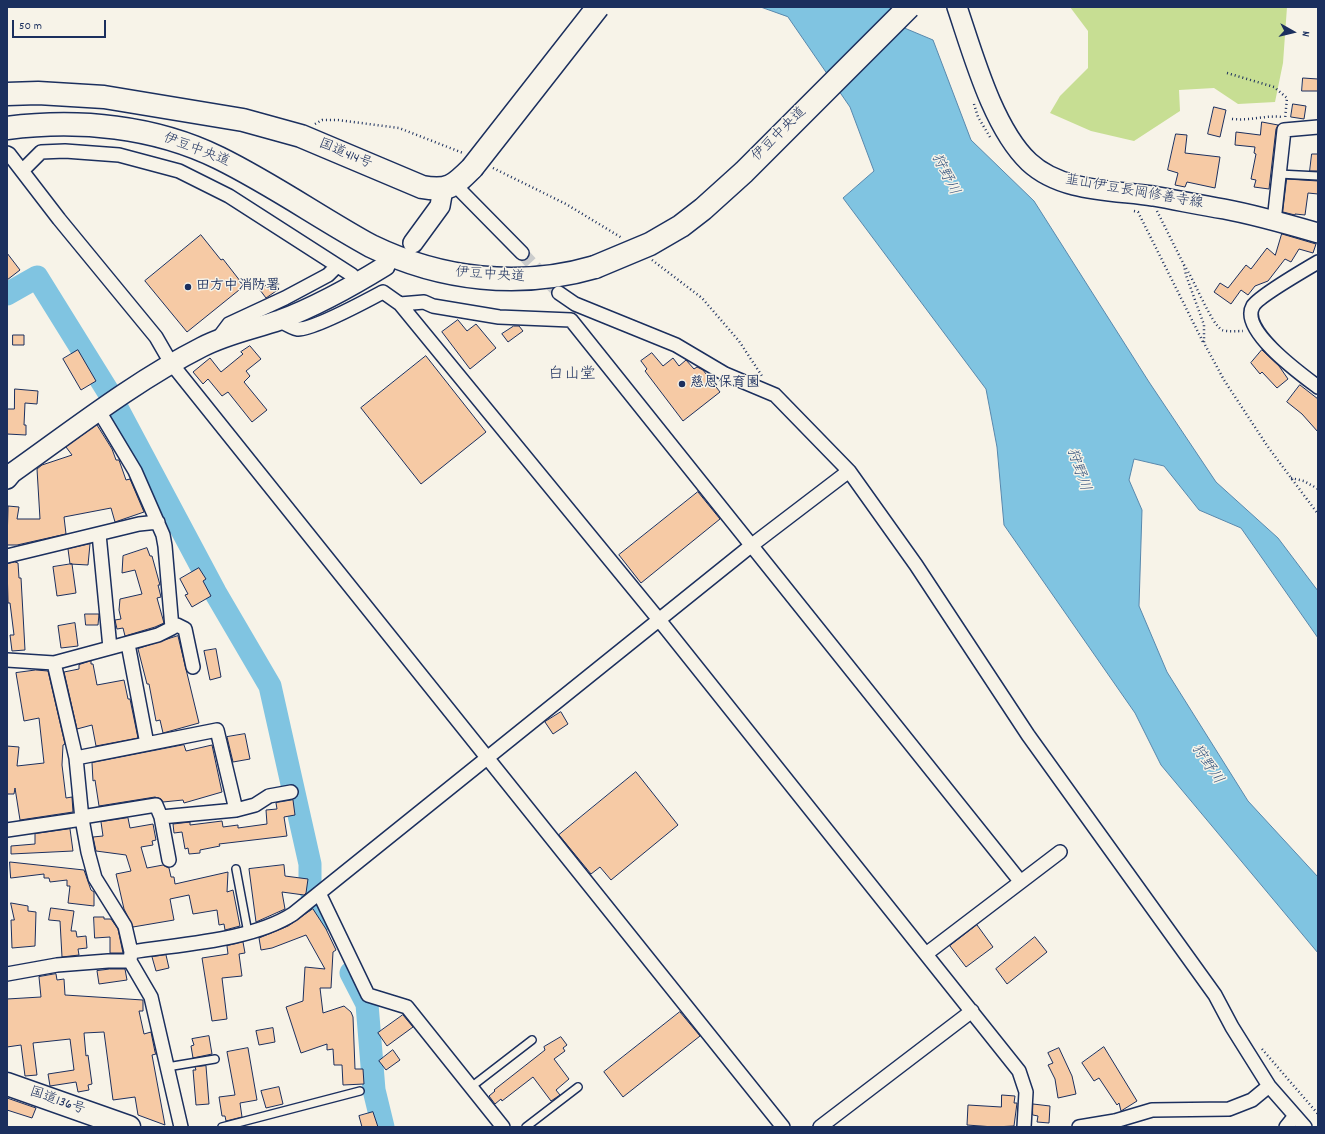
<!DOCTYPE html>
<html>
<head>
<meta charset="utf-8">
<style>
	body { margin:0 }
	#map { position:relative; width:1325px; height:1134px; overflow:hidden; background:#f7f3e8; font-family:Dekko,sans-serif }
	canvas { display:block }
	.frame { position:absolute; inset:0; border:8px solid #1b2f5e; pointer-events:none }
	.north { position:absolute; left:1273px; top:12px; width:40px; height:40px; -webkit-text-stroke:3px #f7f3e8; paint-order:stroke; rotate:98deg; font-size:11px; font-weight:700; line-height:16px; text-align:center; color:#1b2f5e }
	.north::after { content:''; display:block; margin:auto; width:14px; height:18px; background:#1b2f5e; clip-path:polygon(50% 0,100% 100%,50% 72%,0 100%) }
	.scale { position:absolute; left:12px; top:20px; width:94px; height:18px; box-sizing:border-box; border:2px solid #1b2f5e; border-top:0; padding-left:5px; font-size:12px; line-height:14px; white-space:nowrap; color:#1b2f5e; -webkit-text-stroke:3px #f7f3e8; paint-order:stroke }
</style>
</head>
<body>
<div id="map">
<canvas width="1325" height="1134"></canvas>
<div class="frame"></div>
<div class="north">N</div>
<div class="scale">50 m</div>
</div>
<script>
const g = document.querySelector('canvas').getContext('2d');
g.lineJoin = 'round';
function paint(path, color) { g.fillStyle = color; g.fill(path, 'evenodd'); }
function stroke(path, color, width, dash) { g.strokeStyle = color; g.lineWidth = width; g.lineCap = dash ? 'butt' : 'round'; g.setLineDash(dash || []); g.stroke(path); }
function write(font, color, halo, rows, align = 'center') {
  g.font = font + ' Dekko,"Klee One",sans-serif'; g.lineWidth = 3; g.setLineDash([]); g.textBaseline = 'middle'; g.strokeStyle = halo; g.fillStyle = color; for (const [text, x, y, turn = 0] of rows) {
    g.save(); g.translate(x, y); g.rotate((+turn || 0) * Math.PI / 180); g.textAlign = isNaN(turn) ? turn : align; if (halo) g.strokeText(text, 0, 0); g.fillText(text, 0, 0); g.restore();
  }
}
paint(new Path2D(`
	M1070 7H1287L1283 63 1275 102 1238 104 1214 88 1179 90 1180 111 1134 141 1091 131 1050 113 1060 96 1088 68V31Z`), '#c7de93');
const water = new Path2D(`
	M761 7H907L902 27 933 40 971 140 1034 201 1149 382 1216 482 1278 538 1318 591V638L1241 528 1199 510 1164 466 1134 459 1129 480 1142 510 1139 606 1167 672 1248 801 1318 877V953L1161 765 1135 713 1004 525 997 447 986 389 843 198 874 171 850 107 788 17Z`);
paint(water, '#80c4e1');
stroke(water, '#5888ad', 1);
stroke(new Path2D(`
	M7 294 37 277 109 393 215 592 270 686 310 864V889L325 919
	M351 973 367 1004 374 1090 383 1127`), '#80c4e1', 23);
const building = new Path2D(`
	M1303 78 1318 79V91H1302Z
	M1293 104 1306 106 1304 119 1291 117Z
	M1214 107 1226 110 1220 137 1208 134Z
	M1262 122 1278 125 1276 129 1269 189 1254 187 1256 180 1251 179 1256 154 1254 153 1255 147 1235 145 1236 132 1260 135Z
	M1176 134 1187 135 1185 153 1220 157 1215 188 1187 182 1185 187 1175 185 1178 173 1168 170Z
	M1312 154H1318V171H1310Z
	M1287 179 1318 181V194L1308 193 1305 215 1295 214V215L1283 212Z
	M1282 234 1316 244 1313 253 1299 249 1291 262 1285 259 1268 281 1255 286 1248 295 1241 290 1231 304 1214 292 1220 283 1228 288 1246 265 1251 269 1267 248 1275 255Z
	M201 235 221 260 223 259 244 286 187 332 145 281Z
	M7 253 20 270 7 280Z
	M272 281 279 289 266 298 260 290Z
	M458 320 467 331 476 324 496 348 470 369 442 332Z
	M514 326H519L523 331 508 342 502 334Z
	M13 335H24V345H13Z
	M250 346 261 359 246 371 250 376 244 382 267 410 252 422 228 392 222 396 208 379 203 384 193 372 210 358 221 372 243 354 241 352Z
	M78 350 96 381 81 390 63 359Z
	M1262 350 1279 366 1288 379 1277 388 1262 372 1260 374 1251 363Z
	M652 353 663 366 673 358 679 366 686 360 694 369 697 367 703 370 720 392 683 421 645 371 647 369 641 361Z
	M426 356 486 432 421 484 361 408Z
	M1300 385 1318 399V432L1302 414 1287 402Z
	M15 389 38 391 37 404 25 403 24 425H26V435L7 434V409H14Z
	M97 425 112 449 116 460H119L126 480 130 479 144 512 115 522 111 508 64 517 66 534 17 545H7L8 506 19 507 17 519H40L37 469 42 465 72 455 66 447Z
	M698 492 720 519 641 583 619 555Z
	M90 544 88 565 70 564 68 549Z
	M147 548 150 556H152L160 585H158L161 597 157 598 164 623 155 627 125 636 123 628 117 629 115 620 121 619 119 610 120 599 142 594 135 570 122 573 123 556Z
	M15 562 18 563 19 578H21L25 650 12 651 10 635H14L10 603H8L7 564Z
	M72 564 76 593 57 596 53 567Z
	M199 568 206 579 203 581 211 596 192 607 185 595 188 594 180 579Z
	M85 614H99L98 625H86Z
	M75 623 78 646 61 648 58 626Z
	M178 636 199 723 163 733 160 720 156 721 149 684H147L138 649Z
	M216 649 221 677 210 680 204 651Z
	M91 661V664H93L97 685 124 680 128 699H130L138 738 96 746 92 725 77 729 64 672 79 669V665Z
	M36 670 48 671 65 744 63 745 62 765 66 798 72 797 73 812 20 820 15 788 14 794H7V746L19 747 17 766 44 763 39 718 24 721 16 673Z
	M561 712 568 724 553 734 545 722Z
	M245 734 250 759 233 762 227 737Z
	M184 745 186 751 212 745 222 792 184 803 183 800 163 802 161 799 155 797 99 806 95 780 93 781 92 763Z
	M636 772 678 825 611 880 600 867 591 874 559 835Z
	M293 800 295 815 284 817 287 836 219 844 220 846 200 850V853L189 854 188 848 185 849 182 832 174 833 173 824 190 822V825L222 821 223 827 238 825V828L267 824 266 810 277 809 276 803Z
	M128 818 130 828 153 824 156 840 152 841 153 845 141 847 147 868 163 865 169 868 171 877H174L175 884 228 872 227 892 233 890 240 926 225 930 224 924 219 925 217 910 193 914 189 895 170 899 174 920 133 927 124 909 116 874 131 871 126 855 96 851 93 837 103 836 101 822Z
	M70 829 73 851 11 854V846L35 844V834Z
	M10 862 84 870 91 890 94 892V906L68 903 70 886H67V880L50 882 49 878H44V874L11 878Z
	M284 865 285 876 308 879 306 893 304 895 282 892 285 909 256 922 249 869Z
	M11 903 28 906V911L36 912 35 946 12 948 11 920H14Z
	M51 908 74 911 71 931H76L77 937 86 936 87 948 78 949 79 955 62 957 60 921 49 920Z
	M313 909 326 929 336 950 333 952 331 988H320L323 1013 344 1006 351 1012 353 1017 355 1069H363L364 1084 343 1085 342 1065H334L333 1049 327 1050V1044L301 1053 286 1007 303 1001 305 967 325 969 306 935 272 948 261 950 259 938 288 926Z
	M94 917H104V919H111L118 929 123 953H110V937L95 938Z
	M977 925 993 947 966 967 950 946Z
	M1035 937 1047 952 1007 984 996 969Z
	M243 942 245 953 239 954 242 976 222 978 227 1019 212 1021 202 958 228 954 227 946Z
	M166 955 169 968 156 971 152 957Z
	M110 969H125L127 980 99 984 97 971Z
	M56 974 57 980 64 979 65 995 143 1000V1011H139L144 1034 151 1032 155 1052 156 1054 152 1055 165 1125 138 1115 135 1097 113 1100 104 1032 84 1033 86 1056 88 1055 92 1084 88 1085 89 1090 78 1092 76 1082 50 1086 48 1074 74 1070 70 1039 33 1043 37 1075 25 1076 21 1045 7 1047V999L41 997 39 977Z
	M680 1012 700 1036 623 1097 604 1072Z
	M403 1015 413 1027 387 1046 378 1033Z
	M273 1028 275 1042 259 1045 256 1031Z
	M209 1036 212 1054 193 1058 191 1046 194 1045 192 1039Z
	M561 1037 567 1045 563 1048 565 1051 554 1059 569 1079 556 1090 560 1095 551 1101 533 1077 502 1101 501 1099 495 1104 489 1096 495 1091 494 1090 545 1050 544 1047Z
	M1104 1047 1137 1101 1121 1111 1119 1103 1117 1105 1099 1078 1094 1081 1082 1063Z
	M248 1048 257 1100 240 1103 242 1117 226 1121 225 1116H222L219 1097 235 1095 227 1052Z
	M1059 1048 1072 1076 1076 1094 1058 1098 1055 1079 1048 1065 1053 1063 1048 1053Z
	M393 1050 400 1060 386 1070 379 1061Z
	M206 1066 209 1104 196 1105 193 1070H196L195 1067Z
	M279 1087 283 1104 266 1108 261 1091Z
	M1002 1095 1015 1096 1014 1103H1017L1014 1126 994 1127 967 1125 968 1105 1001 1107Z
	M7 1098 36 1108 32 1118 7 1110Z
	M1033 1104 1050 1106 1049 1123 1037 1122 1038 1116 1033 1115Z
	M373 1112 378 1127H362L359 1116Z`);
paint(building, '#f6caa5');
stroke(building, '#1b2f5e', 1);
stroke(new Path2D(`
	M522 253 559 293`), '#cbcccc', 13, [13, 6]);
const lane = new Path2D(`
	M1279 174 1318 176
	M236 869 248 933
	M167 1067 215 1059
	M471 1087 532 1040
	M222 1127 360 1091
	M526 1127 578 1087`);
const street = new Path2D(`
	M7 153 9 154 59 219 156 337 171 363 783 1127
	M22 171 41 152 65 151 119 155 179 171 229 196 352 275
	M455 185 522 253
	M1274 221 1284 130 1318 127
	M1318 262C1306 269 1258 297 1253 306 1239 330 1302 375 1318 387
	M559 293 575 304 676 345 725 374 775 395 849 471 916 565 1028 735 1215 995 1232 1027 1269 1086 1305 1127
	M400 304 424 302 433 306 499 317 571 320 1020 881
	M279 320C284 323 292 328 298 329 313 330 368 300 383 292L400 304 660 621 1019 1071 1026 1092 1024 1127
	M217 340 229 324 285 298 328 275 337 266
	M99 411 135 471 163 535 165 546 172 628 177 625 185 629 193 667
	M99 534 110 648
	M7 556 139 524 158 522
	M128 644 147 744
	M7 660 54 663 158 635 172 628
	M54 663 76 758 82 819
	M76 758 217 730 236 810
	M82 817 156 805 161 817 169 860
	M161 817 236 810 255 805 269 796 291 792
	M7 830 82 819 88 852 95 878 125 926 131 952 130 961 151 997 181 1127
	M319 893 368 995 407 1007 503 1127
	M131 952C180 944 251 941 293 914L752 545 849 471
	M926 954 1060 852
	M7 974 57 965 108 961H130
	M820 1127 972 1011
	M1079 1127 1115 1121 1152 1110 1229 1109 1252 1100 1269 1086
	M1286 1127 1294 1117`);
const secondary = new Path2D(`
	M957 7C973 54 993 128 1029 162 1061 192 1112 190 1153 196 1176 200 1200 205 1224 209 1256 215 1287 224 1318 233
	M413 243 440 206 443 189
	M7 479 12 473C74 429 135 381 202 347 227 334 254 329 280 320 317 306 351 287 385 266`);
const highway = new Path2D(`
	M7 94 38 93 104 97 243 120 301 136 422 187C448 192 454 186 472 168
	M7 128C79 119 154 126 219 158 272 184 320 218 371 246 441 280 520 289 595 267
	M7 1084 129 1127`);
stroke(lane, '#1b2f5e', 10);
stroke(street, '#1b2f5e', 16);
stroke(secondary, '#1b2f5e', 22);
stroke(highway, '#1b2f5e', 25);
stroke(new Path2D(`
	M1227 73 1274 87 1287 98 1285 119
	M974 104 978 117 990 137
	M1232 119C1250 121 1265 115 1282 117
	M315 124 322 120H338L399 128 463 153
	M493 168 566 204 622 238
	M1134 211 1138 212 1203 342
	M1157 211 1184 265 1186 275 1204 325V343L1224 380 1268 447 1318 514
	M652 260 702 298 739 341 762 376
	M1184 265C1194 279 1211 324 1222 330 1227 332 1238 331 1243 331
	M1291 478 1304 481 1318 489
	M1262 1049 1318 1114`), '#1b2f5e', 2.5, [1, 3]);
stroke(lane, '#f7f3e8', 7);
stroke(street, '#f7f3e8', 13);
stroke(secondary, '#f7f3e8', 19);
stroke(highway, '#f7f3e8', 22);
const highwayBridge = new Path2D(`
	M472 168 598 7
	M595 267 650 244 681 226 703 209 744 172 909 7`);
stroke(highwayBridge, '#1b2f5e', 25, []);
stroke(highwayBridge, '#f7f3e8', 22);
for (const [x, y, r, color] of [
	[188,287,4,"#1b2f5e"],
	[682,384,4,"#1b2f5e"]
]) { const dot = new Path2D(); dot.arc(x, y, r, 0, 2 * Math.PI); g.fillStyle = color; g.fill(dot); stroke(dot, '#f7f3e8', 1.5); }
write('14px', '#1b2f5e', '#f7f3e8', [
	["伊豆中央道",780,135,-45],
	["伊豆中央道",196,151,21],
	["国道414号",345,155,23],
	["韮山伊豆長岡修善寺線",1134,193,10],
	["伊豆中央道",490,276,4],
	["国道136号",57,1102,19]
]);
write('bold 14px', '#1b2f5e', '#f7f3e8', [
	["田方中消防署",196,287],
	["慈恩保育園",690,384]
], 'left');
write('italic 15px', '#34547f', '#f7f3e8', [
	["狩野川",944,175,63],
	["狩野川",1077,470,71],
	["狩野川",1206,765,56]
]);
write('16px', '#1b2f5e', '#f7f3e8', [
	["白山堂",572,376]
]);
</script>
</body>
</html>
